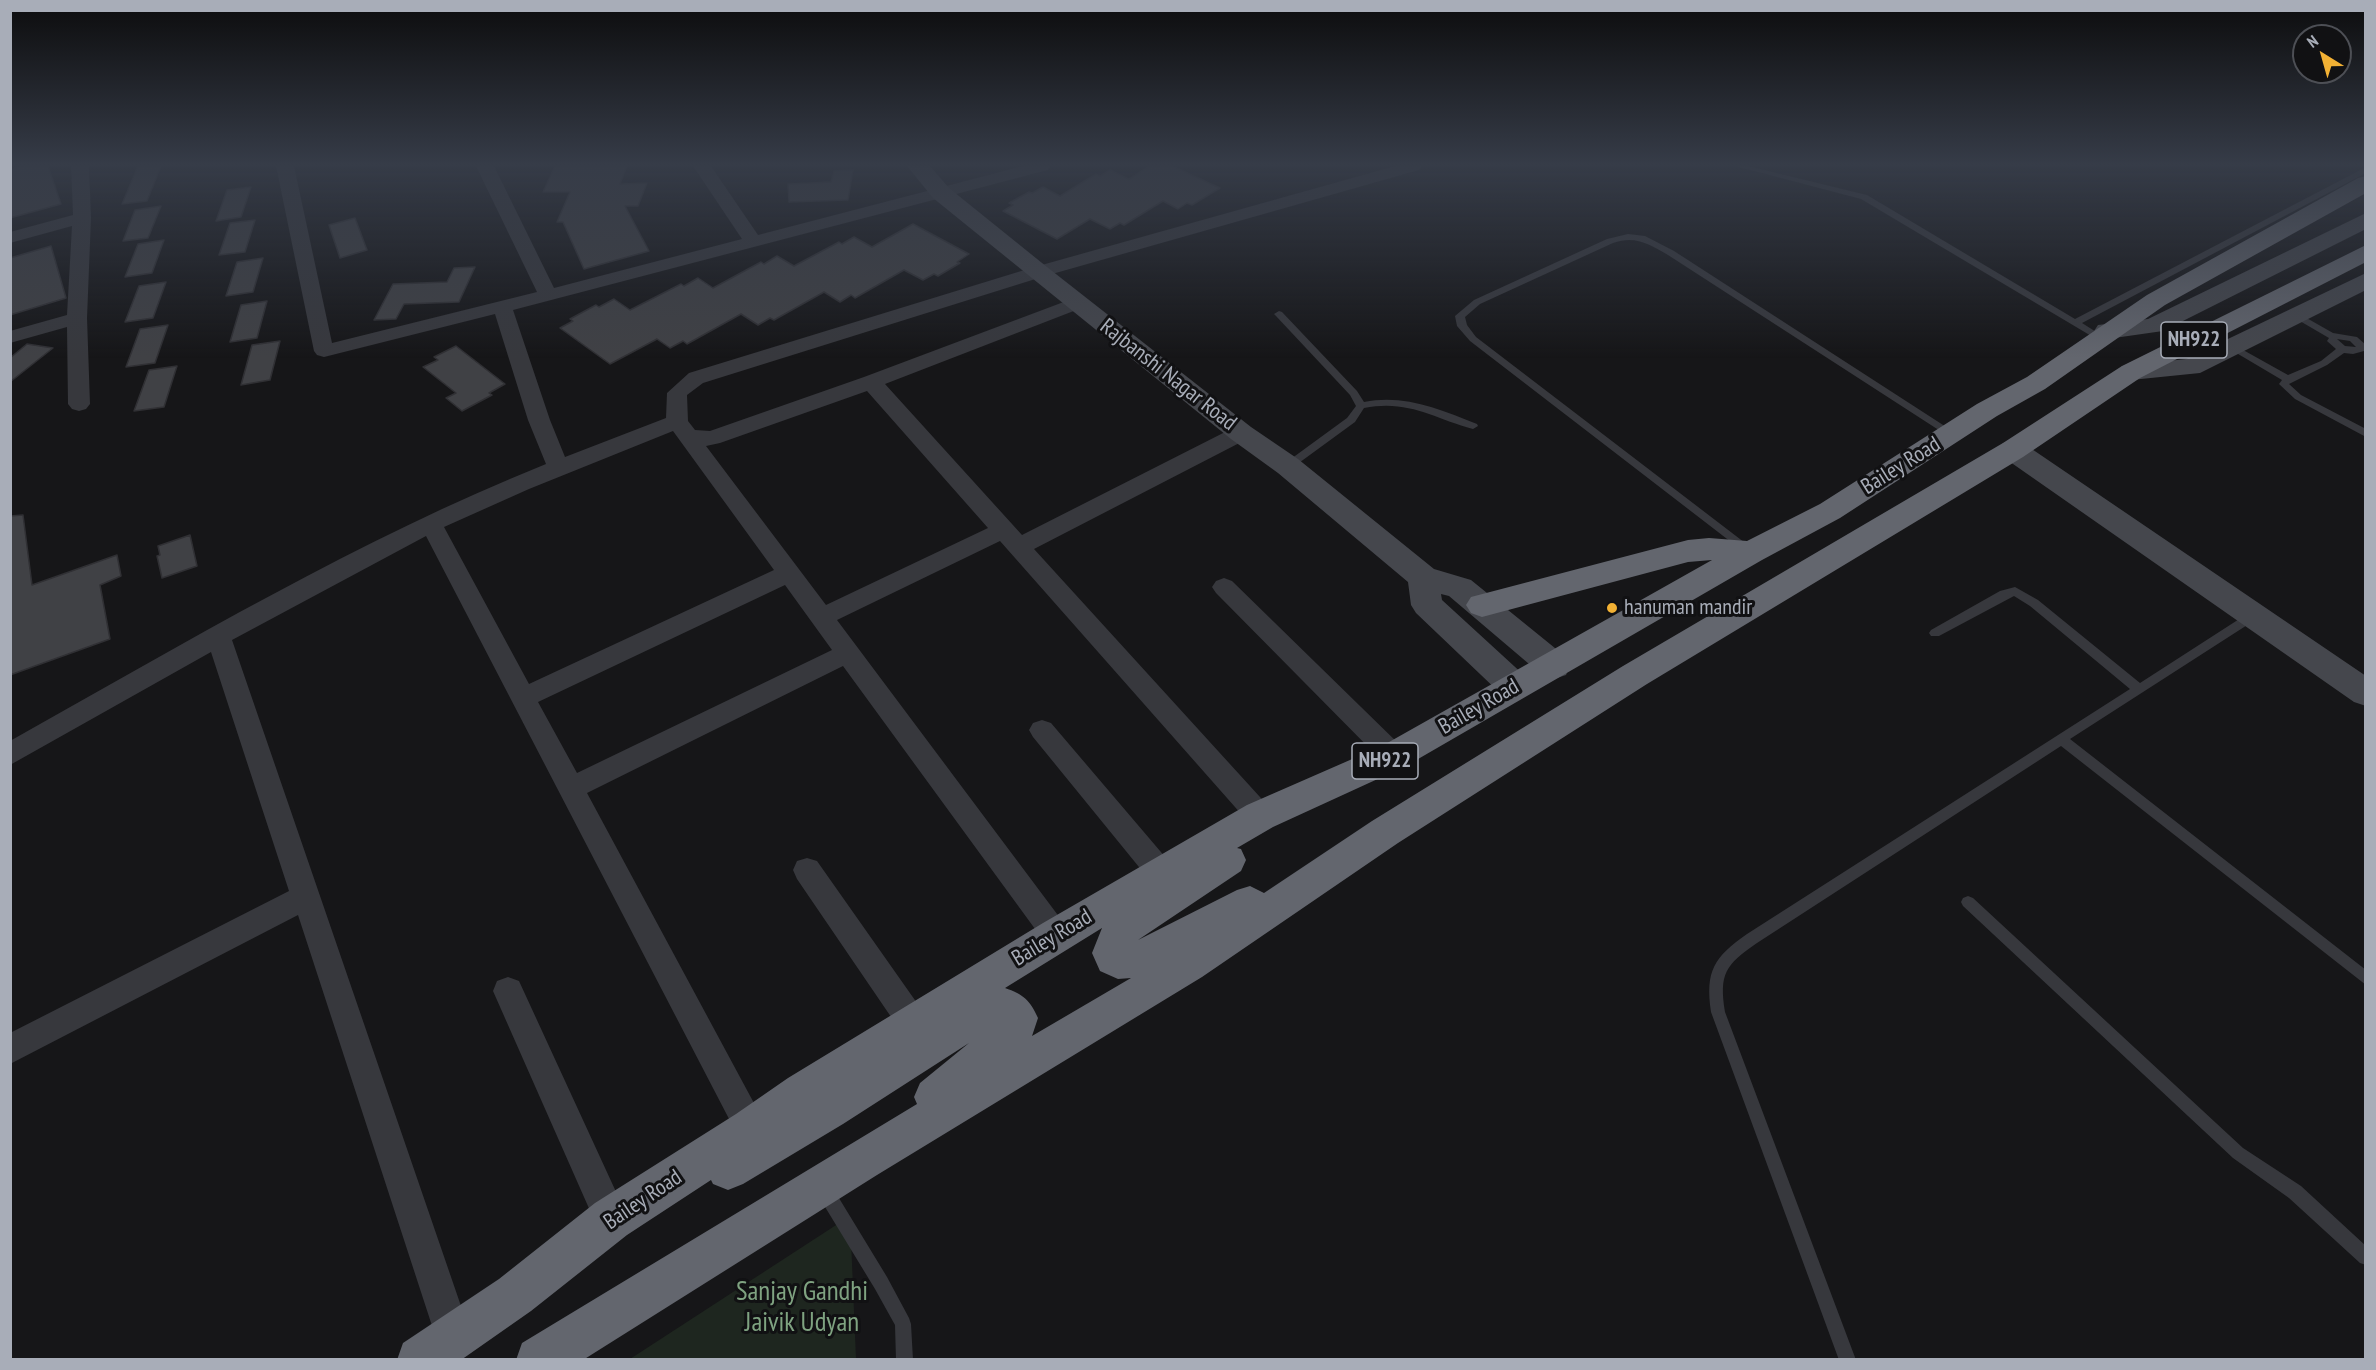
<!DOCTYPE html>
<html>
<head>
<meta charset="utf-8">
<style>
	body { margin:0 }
	#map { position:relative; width:2376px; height:1370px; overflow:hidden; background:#161618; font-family:"PT Sans Narrow",sans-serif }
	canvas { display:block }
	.frame { position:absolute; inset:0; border:12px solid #a8adb8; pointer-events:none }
	.north { position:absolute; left:2292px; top:24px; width:60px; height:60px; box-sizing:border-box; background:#111113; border:2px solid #4d4f55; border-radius:50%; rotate:323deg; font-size:16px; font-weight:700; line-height:24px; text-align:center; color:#a8adb8 }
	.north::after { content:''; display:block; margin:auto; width:21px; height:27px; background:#f2b134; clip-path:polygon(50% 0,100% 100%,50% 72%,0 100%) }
</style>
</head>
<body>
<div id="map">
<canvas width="2376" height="1370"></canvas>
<div class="frame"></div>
<div class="north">N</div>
</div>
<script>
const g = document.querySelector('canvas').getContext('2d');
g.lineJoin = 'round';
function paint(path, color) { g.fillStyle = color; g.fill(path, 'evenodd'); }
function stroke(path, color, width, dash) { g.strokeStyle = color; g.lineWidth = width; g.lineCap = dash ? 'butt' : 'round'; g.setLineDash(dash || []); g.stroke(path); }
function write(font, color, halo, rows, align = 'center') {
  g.font = font + ' "PT Sans Narrow",sans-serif'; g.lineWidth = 6; g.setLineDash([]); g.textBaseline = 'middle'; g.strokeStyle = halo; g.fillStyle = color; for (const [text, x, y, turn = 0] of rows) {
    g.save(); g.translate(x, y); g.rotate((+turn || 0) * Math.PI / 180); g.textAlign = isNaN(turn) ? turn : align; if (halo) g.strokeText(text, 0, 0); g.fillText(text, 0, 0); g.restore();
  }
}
paint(new Path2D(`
	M850 1216 856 1359H630Z`), '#1e261f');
const building = new Path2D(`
	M24 166H48L61 204 10 218V169Z
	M138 166H161L147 201 122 204Z
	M555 166H627L620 184 647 183 638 206H625L649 251 584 269 563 222H557L570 192H543Z
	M1150 166H1172L1220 188 1192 205 1187 203 1178 209 1163 201 1124 225 1120 223 1110 229 1090 219 1057 239 1003 211 1013 205 1009 203 1029 192 1032 193 1043 187 1060 196 1096 174 1100 176 1110 170 1129 179Z
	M853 170 848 200 789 202 788 184 831 182 834 171Z
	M251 187 241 217 216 221 227 190Z
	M161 206 148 238 123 241 135 210Z
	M355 218 367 250 340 258 329 225Z
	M255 220 245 252 219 255 230 223Z
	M913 224 969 254 957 262 960 263 938 276 934 274 923 280 904 270 855 298 851 295 840 302 824 292 774 320 770 318 758 325 741 314 687 344 683 341 670 348 657 339 610 364 560 328 573 321 570 319 596 305 599 307 614 299 630 310 681 284 684 286 698 278 713 288 761 262 764 264 777 256 794 266 839 242 842 244 854 237 872 247Z
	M164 240 152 273 125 277 138 244Z
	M51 246 66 298 10 315V258Z
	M263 258 253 292 226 296 237 262Z
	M475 267 459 302 404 304 396 319 374 320 393 284 447 282 454 268Z
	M166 282 153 318 125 322 139 286Z
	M267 301 257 338 230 342 241 305Z
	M168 325 155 363 126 367 140 329Z
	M280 341 270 380 241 385 252 345Z
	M27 344 53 348 10 382V358Z
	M456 346 505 384 489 393 492 395 462 411 446 398 456 393 423 367 438 360 434 357Z
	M177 366 164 407 134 411 149 370Z
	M23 515 32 585 117 555 121 576 100 585 110 639 10 675V516Z
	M190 535 197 566 162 578 157 556 160 555 158 546Z`);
paint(building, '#404145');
stroke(building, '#303034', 1.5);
paint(new Path2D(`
	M1735 166H1748L1867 195 2075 319 2366 167V173L2082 323 2101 335V339L2098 340 1861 199Z
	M1628 234 1645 236 1674 251 1957 434 1952 437 1948 436 1668 255C1649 244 1635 235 1613 243L1480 304 1465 317 1467 325 1476 337 1753 549 1752 552H1744L1470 341 1457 326 1455 316 1474 300 1607 239Z
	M1279 311 1282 312 1357 391 1364 402C1404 394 1439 409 1477 424L1478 426 1473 429C1433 418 1408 399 1364 408L1355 422 1292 468H1284L1283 466 1284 464 1347 418 1356 406 1350 395 1276 316 1274 314Z
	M2296 312 2333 333 2357 337 2366 345 2364 351 2353 354 2344 353 2327 365 2289 384 2301 395 2366 429V437L2295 399 2279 384 2282 380 2228 348 2230 346H2236L2288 375 2321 361 2336 349 2327 341 2329 338 2293 317V313ZM2337 339 2350 341 2356 347 2345 346Z
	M2015 587 2038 600 2140 683 2247 614H2255L2257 617 2255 620 2070 739 2366 970V985L2061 746 1757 943C1725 965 1719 974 1725 1012L1856 1360H1839L1711 1012C1705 971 1714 957 1747 934L2130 689 2030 606 2014 596 1939 636H1931L1929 633 1931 630 2000 591Z
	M1968 896 1973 898 2243 1148 2301 1186 2366 1246V1265L2360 1263 2289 1198 2233 1158 1963 906 1961 902 1963 898Z
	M825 1183 831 1185 887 1277 909 1318 911 1324 913 1360H896L895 1325 875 1289 819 1197 817 1191 819 1185Z`), '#37383d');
paint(new Path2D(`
	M71 166H89L91 218 87 318 90 404 86 409 79 411 72 409 68 404 67 327 10 343V331L67 315 72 226 10 243V232L73 215Z
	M276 166H294L332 343 537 292 476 166H494L554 288 742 239 693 166H711L758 235 1023 166H1051L1048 170 513 310 550 420 565 457 666 418 667 393 689 373 1031 268 1395 166H1422L1419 170 1045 276 703 383 687 395 688 421 695 430 710 431 864 377 1077 297 1084 299 1087 303 1084 307 885 384 1022 535 1233 428 1241 426 1249 428 1252 433 1249 438 1034 549 1270 808 1274 816 1270 824 1260 828 1250 824 1000 541 837 620 1066 926 1071 935 1066 944 1056 948 1046 944 843 666 587 793 762 1118 767 1129 762 1140 751 1145 740 1140 426 536 232 640 472 1338 467 1351 454 1356 441 1351 436 1338 298 915 10 1064V1033L289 891 211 652 10 765V741C185 643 359 539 546 464L528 420 495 314 324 357 317 355 314 351ZM867 391 988 528 826 605 706 446 720 443ZM673 431 774 570 529 684 444 527 529 489ZM785 585 832 650 577 773 538 702Z
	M1224 578 1232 581 1403 748 1407 756 1403 764 1394 767 1385 764 1216 593 1212 587 1216 581Z
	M1042 720 1051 723 1172 865 1176 874 1172 883 1162 886 1152 883 1033 737 1029 730 1033 723Z
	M807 858 817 861 924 1013 928 1023 924 1033 913 1037 902 1033 797 879 793 870 797 861Z
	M508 977 519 981 623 1207 628 1219 623 1231 611 1236 599 1231 493 991 497 981Z`), '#37383d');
paint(new Path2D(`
	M907 166H930L949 188 1047 267 1251 427 1298 459 1434 569 1471 580 1566 657 1570 666 1566 675 1554 679 1542 675 1449 596 1441 594 1442 600 1526 677 1531 686 1526 695 1514 699 1502 695 1416 613 1411 605 1408 582 1278 473 1231 439 933 198Z
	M2366 213V229L2163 331 2107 339 2098 337 2094 331 2098 325 2148 319Z
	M2366 273V290L2200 373 2131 380 2122 378 2118 372 2122 366 2186 359Z
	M2013 441 2023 443 2366 676V706L2354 702 2003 457 1999 450 2003 443Z`), '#45474d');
paint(new Path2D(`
	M2366 176V193L2165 305 2045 389 1997 416 1840 518 1762 560 1406 766 1273 827 1237 848 1241 849 1246 860 1241 871 1138 940 1237 890 1250 886 1264 893 1372 821 1623 666 2003 443 2122 366 2366 245V262L2140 378 2023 457 1647 684 1398 843 1202 977 877 1175 583 1360H516L522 1343 917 1104 914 1097 920 1083 969 1043 843 1124 743 1184 728 1190 713 1184 711 1180 627 1235 531 1311 461 1360H397L403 1343 499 1279 595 1203 736 1114 788 1078 1043 923 1247 805 1382 746 1712 560 1688 562 1482 617 1471 613 1466 605 1471 597 1688 540 1709 538 1747 541 1820 504 1977 404 2027 377 2147 295 2358 178ZM1102 928 1092 953 1100 971 1118 979 1131 978 1032 1036 1038 1018C1030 1000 1023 994 1005 988Z`), '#63666e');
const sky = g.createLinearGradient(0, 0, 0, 358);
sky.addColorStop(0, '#0c0c0d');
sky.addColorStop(0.46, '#363c48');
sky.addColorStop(1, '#363c4800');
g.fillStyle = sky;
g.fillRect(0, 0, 2376, 358);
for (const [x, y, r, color] of [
	[1612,608,6,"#f2b134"]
]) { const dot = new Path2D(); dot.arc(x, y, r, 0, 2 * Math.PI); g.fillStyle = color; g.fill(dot); stroke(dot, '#111113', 2); }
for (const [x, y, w] of [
	[2194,340,66],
	[1385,761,66]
]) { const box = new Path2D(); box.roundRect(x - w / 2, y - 18, w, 36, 4.5); g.fillStyle = '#111113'; g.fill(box); stroke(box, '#a8adb8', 1.5); }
write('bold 21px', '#a8adb8', null, [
	["NH922",2194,340],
	["NH922",1385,761]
]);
write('22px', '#a8adb8', '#111113', [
	["Rajbanshi Nagar Road",1168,375,38],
	["Bailey Road",1901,466,-32],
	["Bailey Road",1479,707,-30],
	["Bailey Road",1052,938,-31],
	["Bailey Road",643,1200,-34]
]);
write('22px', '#a8adb8', '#111113', [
	["hanuman mandir",1624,608]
], 'left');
write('27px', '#7fa381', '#111113', [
	["Sanjay Gandhi",802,1292],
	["Jaivik Udyan",802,1323]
]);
</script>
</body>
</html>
